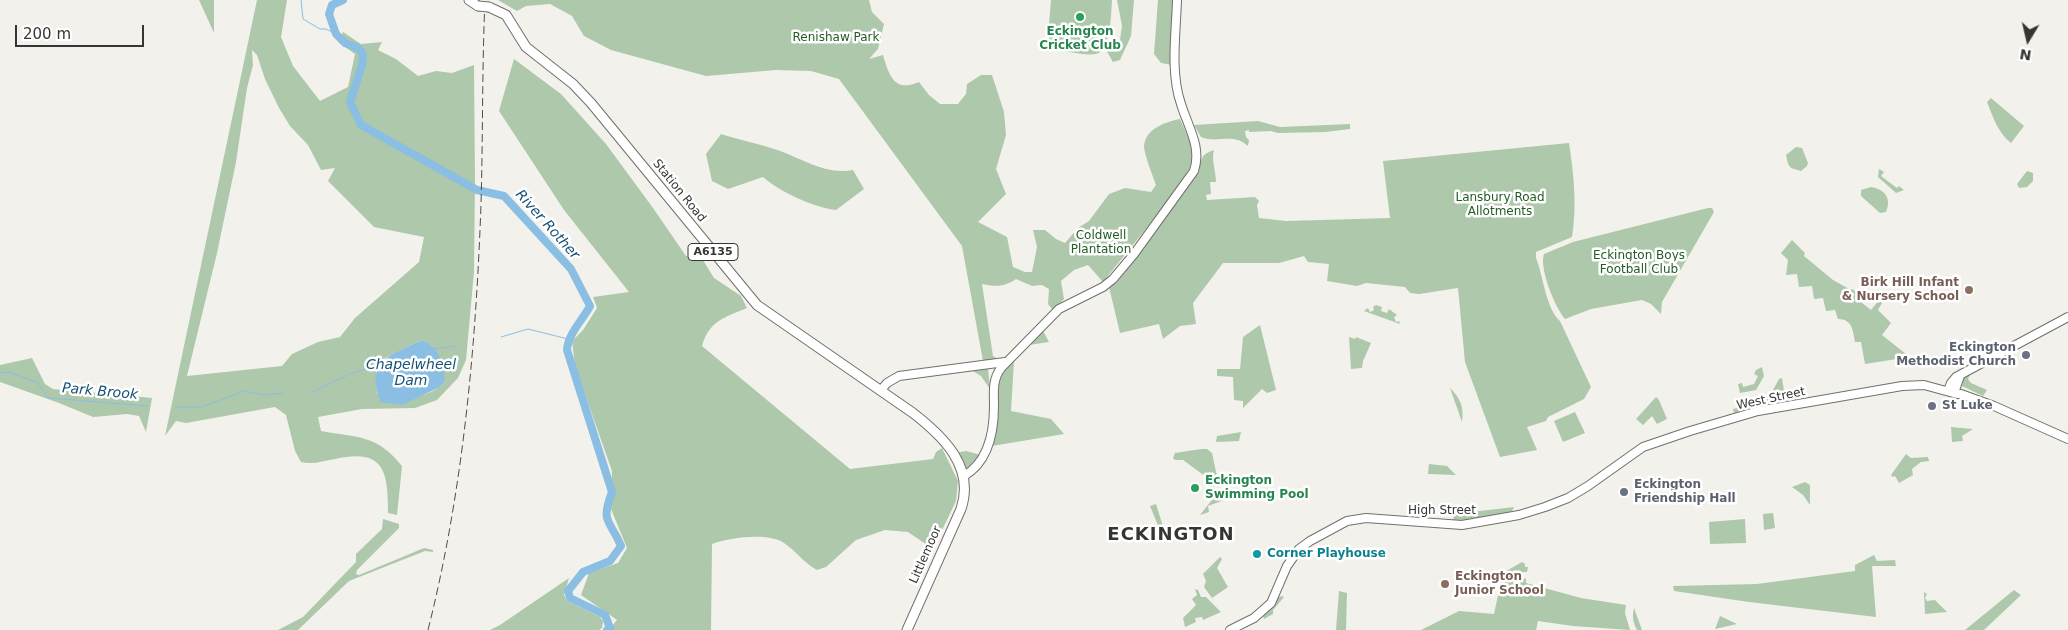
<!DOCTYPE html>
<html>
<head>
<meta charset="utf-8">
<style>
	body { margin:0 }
	#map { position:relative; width:2068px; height:630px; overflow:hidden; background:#f3f1eb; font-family:"DejaVu Sans",sans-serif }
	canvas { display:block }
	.north { position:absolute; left:2003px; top:15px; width:50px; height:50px; -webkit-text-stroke:4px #fff; paint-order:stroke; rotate:189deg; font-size:14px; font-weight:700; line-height:20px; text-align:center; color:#363533 }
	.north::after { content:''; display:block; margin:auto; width:18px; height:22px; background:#363533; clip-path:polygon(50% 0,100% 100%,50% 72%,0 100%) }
	.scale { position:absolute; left:15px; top:25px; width:129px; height:22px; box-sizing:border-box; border:2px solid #363533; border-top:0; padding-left:6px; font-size:15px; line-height:18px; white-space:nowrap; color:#363533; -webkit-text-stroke:4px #fff; paint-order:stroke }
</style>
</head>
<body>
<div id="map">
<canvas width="2068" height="630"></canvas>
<div class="north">N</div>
<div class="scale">200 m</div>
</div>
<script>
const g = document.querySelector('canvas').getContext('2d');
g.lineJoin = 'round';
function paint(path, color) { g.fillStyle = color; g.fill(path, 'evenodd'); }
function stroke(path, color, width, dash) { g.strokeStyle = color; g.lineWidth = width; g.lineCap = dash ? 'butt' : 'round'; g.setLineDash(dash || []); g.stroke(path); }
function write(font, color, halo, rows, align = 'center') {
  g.font = font + ' "DejaVu Sans",sans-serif'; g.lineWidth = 5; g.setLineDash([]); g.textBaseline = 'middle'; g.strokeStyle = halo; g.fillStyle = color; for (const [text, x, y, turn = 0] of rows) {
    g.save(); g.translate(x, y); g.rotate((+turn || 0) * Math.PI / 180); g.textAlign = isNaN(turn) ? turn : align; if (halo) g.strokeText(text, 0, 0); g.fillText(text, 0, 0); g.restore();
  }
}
paint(new Path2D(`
	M199 0H214V33Z
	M257 0H287L281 37 293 66 320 101 348 87 355 54 338 42 343 32 361 44 382 42 378 50 396 59 418 76 436 71 452 73 474 65 475 182 474 271 466 360 458 378 437 400 415 408 362 409 318 417 321 431C359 438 376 434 402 466L397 515 388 513C388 472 385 448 335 459 323 461 313 465 301 462L295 451 286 415 275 407 186 423 176 421 165 436ZM252 50 257 55 265 79 279 108 290 126 308 145 321 170 335 168 328 181 374 227 424 237 419 262 355 318 340 337 318 342 292 354 282 366 187 376 217 253 236 162 247 88 253 65ZM422 340C440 347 441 365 445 382 423 403 405 395 377 393L376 369 381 360Z
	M498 0H869L872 12 884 24 878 49 869 59 883 55C889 75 894 93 919 82L929 95 940 104H958L966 94 967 84 981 75H992L1004 112 1006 135 996 169 1006 194 978 222 1007 237 1013 267 1025 272H1032L1037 247 1033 230H1045L1056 239 1065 243 1078 228 1089 221 1109 194 1125 188 1151 192 1156 185C1153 176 1144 154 1144 146 1146 128 1166 122 1180 119L1190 142 1193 162 1177 190 1103 282 1088 265 1074 270 1061 281 1064 299 1053 310 1048 304 1049 289 1042 285 1032 286 1016 279C1004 287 996 287 982 284L993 356 998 359 983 361 962 246 839 79 811 71 776 70 706 76 611 50 584 36 572 16 550 4 526 6 517 11Z
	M1051 0H1112C1111 13 1111 51 1096 54 1086 56 1067 51 1056 50L1048 36Z
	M1117 0H1134L1131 36 1120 60 1113 62 1106 50 1108 43 1120 40 1122 26Z
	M1158 0H1174L1172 65 1161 63 1154 54Z
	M514 59 561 94 606 144 653 208 686 256 701 257 714 278 741 296 747 308C725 317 709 321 702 346L850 469 933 459 936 452 942 448 958 481 956 501 933 549 908 532 885 530 856 540 826 567 817 570C804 563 796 551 784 543 767 532 729 538 712 544L711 630H609L617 620 581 595 589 573 618 563 627 548 611 509 612 471 575 366 572 341 583 330 597 308 593 297 629 292 564 210 499 111Z
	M1991 98 2024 126 2011 143C1998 133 1993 117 1987 102Z
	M1258 121 1280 127 1350 124V129L1325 132 1278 133 1271 131 1249 132V130L1245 131 1246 137 1249 140 1248 146C1232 132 1218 144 1201 137L1194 125Z
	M721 134C740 140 761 144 780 151 805 160 826 175 853 170L864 189 836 210C815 208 780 192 763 177L728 189 712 181 706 154Z
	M1569 143C1574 176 1577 205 1572 237L1536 252V258C1543 275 1546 309 1560 321L1591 387 1584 399 1548 417 1546 421 1527 427 1537 450 1500 457 1465 362 1458 288 1419 294 1410 293 1405 287 1366 283 1357 286 1327 281 1329 264 1308 262 1304 256 1279 263H1223L1193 303 1196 324 1180 326 1163 339 1159 324 1120 333 1109 287 1116 283 1199 172C1202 158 1200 155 1214 150 1211 160 1216 171 1216 182H1210L1211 194 1206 195 1207 200 1255 197 1259 201 1257 205 1259 218 1286 221 1390 218 1383 161Z
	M1796 147 1802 148 1808 163 1807 166 1801 171 1791 168 1788 164 1786 155Z
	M1879 169 1884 172 1881 176 1897 188 1899 186 1904 190 1896 193 1878 177Z
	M2027 171 2033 173V181L2027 187 2019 188 2017 184Z
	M1871 187C1885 189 1892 199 1886 212L1880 213 1861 196V190Z
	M1708 208H1712L1714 212 1662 302 1661 314 1651 304 1642 300 1591 309 1565 319C1555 307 1539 269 1544 254L1573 242Z
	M1792 240 1805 253 1804 256 1833 280 1851 290 1852 289 1860 294 1856 298 1871 310 1879 300 1882 303 1878 310 1891 323 1882 335 1906 354 1903 358 1865 364 1861 342H1855C1853 330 1852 319 1838 319L1835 310 1826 311 1823 298 1814 299 1812 286 1799 287 1797 274 1786 275 1788 260 1781 253Z
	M1376 305 1382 307 1381 311 1387 313 1389 309 1397 315 1394 317 1396 322 1399 321 1400 324 1364 311 1368 308 1370 312 1374 310 1373 307Z
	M1260 325 1276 390 1267 393 1262 389 1243 408V401L1234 400 1233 377 1217 376V369H1240L1243 337Z
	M1043 331 1049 342 1029 345Z
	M1349 337 1355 339 1356 337 1371 343 1363 361 1362 368 1351 369Z
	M32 358 45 384 53 389 152 398 146 432 139 416 127 414 93 417 59 403 0 382V365Z
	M1014 361 1011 411 1051 419 1064 434 992 446 997 426 998 387 1001 375 1005 369Z
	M1762 367 1764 376 1756 390 1740 393 1738 384 1742 383 1743 387 1754 384 1758 376 1754 374 1756 370Z
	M984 369H988L990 389 981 376 971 370Z
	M1971 373 1968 379 1971 383 1987 390 1983 396 1962 386 1963 378Z
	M1782 378 1785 397 1784 401 1734 413 1733 409 1763 403 1766 398 1768 399 1779 379Z
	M1450 388C1461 399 1464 407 1462 422Z
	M1656 397 1659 400 1667 419 1657 424 1652 416 1643 425 1636 419Z
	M1575 412 1585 433 1563 442 1554 421Z
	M1951 427 1973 429 1962 436 1963 441 1952 442Z
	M1241 432 1239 441 1216 442 1217 436Z
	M1201 449H1207L1212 453 1218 481 1209 493 1206 491 1213 482 1183 460H1175L1173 458 1175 453Z
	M966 451 981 455 976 464 966 471 955 453Z
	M1906 454 1911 458 1928 457 1929 461 1921 462 1912 469 1913 475 1899 483 1895 476 1893 477 1891 475Z
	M1429 464 1447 466 1456 475 1428 474Z
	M1805 482 1810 485V505L1803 495 1792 487Z
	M1219 491 1222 493 1224 500 1208 506 1209 512 1200 515Z
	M1156 504 1167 539 1164 540 1150 506Z
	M1514 507 1512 511 1508 514 1468 521H1453L1454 514Z
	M1773 513 1775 528 1764 530 1763 514Z
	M383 519 399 524V528L357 570 356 574 359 575 424 548 433 550V552L425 551 349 581 298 630H278L303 617 356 562V554L382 529Z
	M1745 519 1746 543 1710 544 1709 522Z
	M1874 555 1877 561 1895 560 1896 566H1872L1876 617 1749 602 1674 591 1673 586 1757 584 1855 571V565Z
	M1220 557 1222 559 1217 568 1228 587 1212 598 1204 587 1206 581 1203 574Z
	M1522 562 1525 564V567H1528L1527 572H1523V578L1526 579V583L1581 598 1626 605 1625 613 1630 630 1573 626 1538 621 1536 630H1421L1459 611 1494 614 1502 577 1501 574Z
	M569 578 564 595 567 601 600 617 603 621 602 628 599 630H490L500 625Z
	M1195 589 1198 590 1201 597H1206L1221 612 1203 620 1202 617 1195 618 1196 622 1185 627 1183 618 1196 605 1192 599 1197 595Z
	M2014 590 2021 595 1984 630H1965Z
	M1339 591 1347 593 1346 630H1336Z
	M1924 592 1927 594 1925 598 1927 601 1935 600 1947 612 1925 614Z
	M1282 596 1284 597 1273 610V614L1264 619 1263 616 1277 598Z
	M1634 608 1642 630H1637C1633 623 1632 616 1634 608Z
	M1720 616 1737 624 1715 629Z`), '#aec8ac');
paint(new Path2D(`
	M422 340C440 347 444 365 445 382L438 388 402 405 381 402C364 359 391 356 422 340Z`), '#8abee2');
stroke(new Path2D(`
	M301 0 303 19 320 29H326L336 34
	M501 337 528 329 568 339
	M433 349 456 346
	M0 373 9 372 38 383 48 398 148 406
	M312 392 352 373 379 365
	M176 407H202L244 391 265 395 282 393`), '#8abee2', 1);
stroke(new Path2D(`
	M343 0 332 5 329 14 336 34 345 43 358 48 363 54 362 65 350 102 361 125 477 190 504 196 571 269 590 306C582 321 568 334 567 350L612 492C600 524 610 519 621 546L610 561 583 572 568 591 570 598 605 615 610 628 607 630`), '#8abee2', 8);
const secondary = new Path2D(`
	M881 390 887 383 899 376 1005 362
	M1948 391 1951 383 1956 377 2068 317
	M1954 393 1960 376
	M964 476C988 462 994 432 994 406 994 392 992 380 1001 368L1059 309 1103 287 1113 279 1134 254 1194 171C1202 147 1188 127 1181 104 1170 72 1176 34 1177 0
	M1230 630 1254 618 1271 603 1287 566 1299 549 1310 541 1347 521 1366 518 1462 525 1519 515 1545 507 1568 498 1588 486 1643 447 1690 431 1758 411 1902 386 1924 385 1957 394H1961L1994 406 2068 439`);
const primary = new Path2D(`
	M469 0 478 6
	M489 7 506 15 526 47 573 84 591 103 757 305 913 413C944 437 975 467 961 509L907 630`);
stroke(secondary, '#72706b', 10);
stroke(primary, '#72706b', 11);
stroke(secondary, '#fff', 8);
stroke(primary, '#fff', 9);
stroke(new Path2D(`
	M428 630C463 491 476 347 481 204 483 136 482 68 485 0`), '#4d4c4a', 1, [8, 4]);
const primaryBridge = new Path2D(`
	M478 6 489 7`);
stroke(primaryBridge, '#72706b', 11, []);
stroke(primaryBridge, '#fff', 9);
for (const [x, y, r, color] of [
	[1080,17,5,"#2e9e5b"],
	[1969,290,5,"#8d6e63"],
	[2026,355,5,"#6b7280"],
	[1932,406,5,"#6b7280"],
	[1195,488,5,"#2e9e5b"],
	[1624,492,5,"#6b7280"],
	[1257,554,5,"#0f9aa8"],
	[1445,584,5,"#8d6e63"]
]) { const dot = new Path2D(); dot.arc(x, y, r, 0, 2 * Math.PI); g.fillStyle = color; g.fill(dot); stroke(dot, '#fff', 2); }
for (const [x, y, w] of [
	[713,252,50]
]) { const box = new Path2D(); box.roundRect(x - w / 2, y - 8.5, w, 17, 4); g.fillStyle = '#fff'; g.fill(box); stroke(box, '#363533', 1); }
write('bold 11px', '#363533', null, [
	["A6135",713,252]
]);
write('bold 12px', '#27864d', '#fff', [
	["Eckington",1080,32],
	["Cricket Club",1080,46],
	["Eckington",1205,481,"left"],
	["Swimming Pool",1205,495,"left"]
]);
write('12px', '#225b23', '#fff', [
	["Renishaw Park",836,38],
	["Lansbury Road",1500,198],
	["Allotments",1500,212],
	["Coldwell",1101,236],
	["Plantation",1101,250],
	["Eckington Boys",1639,256],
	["Football Club",1639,270]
]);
write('12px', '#363533', '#fff', [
	["Station Road",679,191,51],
	["West Street",1771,399,-12],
	["High Street",1442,511],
	["Littlemoor",926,555,-66]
]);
write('bold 12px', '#785e54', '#fff', [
	["Birk Hill Infant",1959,283],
	["& Nursery School",1959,297],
	["Eckington",1455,577,"left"],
	["Junior School",1455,591,"left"]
], 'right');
write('bold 12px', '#5b616d', '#fff', [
	["Eckington",2016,348,"right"],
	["Methodist Church",2016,362,"right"],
	["St Luke",1942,406],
	["Eckington",1634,485],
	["Friendship Hall",1634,499]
], 'left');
write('bold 12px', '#0d838f', '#fff', [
	["Corner Playhouse",1267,554]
], 'left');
write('italic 14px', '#145275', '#fff', [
	["River Rother",547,225,48],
	["Chapelwheel",411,365],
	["Dam",411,381],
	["Park Brook",100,392,5]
]);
g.letterSpacing = '1px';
write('bold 18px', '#363533', '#fff', [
	["ECKINGTON",1171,535]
]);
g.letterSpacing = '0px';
</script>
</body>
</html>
